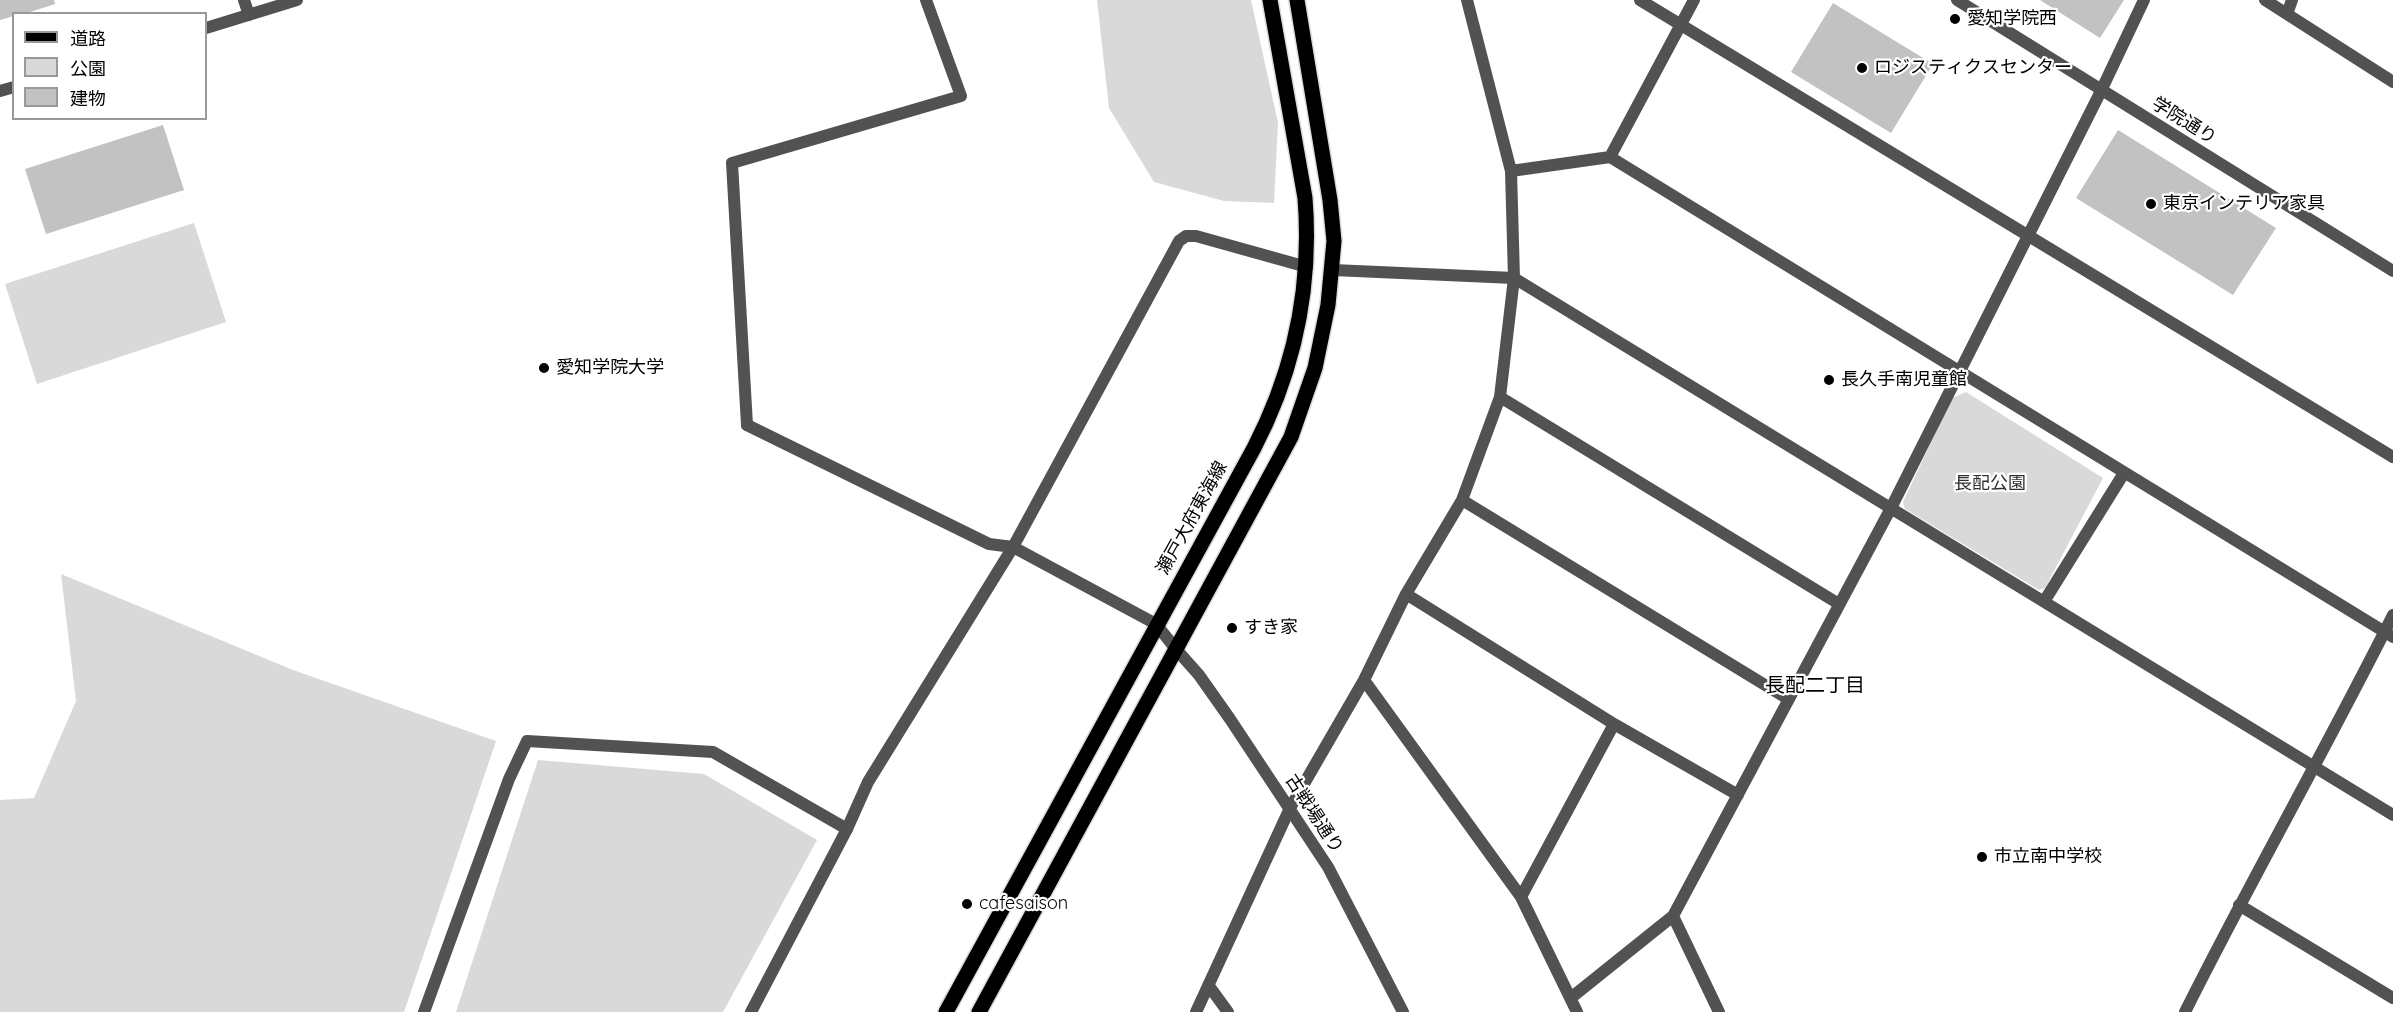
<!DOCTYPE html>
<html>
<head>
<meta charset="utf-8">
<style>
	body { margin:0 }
	#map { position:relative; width:2393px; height:1012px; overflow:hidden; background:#fff; font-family:Quicksand,"Noto Sans JP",sans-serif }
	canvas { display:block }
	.legend { position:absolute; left:12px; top:12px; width:195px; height:108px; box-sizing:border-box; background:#fff; border:2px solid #999; margin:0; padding:8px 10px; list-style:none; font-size:18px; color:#000 }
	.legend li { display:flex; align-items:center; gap:12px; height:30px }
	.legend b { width:30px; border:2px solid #999 }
</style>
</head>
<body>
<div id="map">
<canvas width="2393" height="1012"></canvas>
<ul class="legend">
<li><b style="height:8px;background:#000"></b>道路</li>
<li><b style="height:16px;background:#d9d9d9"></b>公園</li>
<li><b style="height:16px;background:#c2c2c2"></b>建物</li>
</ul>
</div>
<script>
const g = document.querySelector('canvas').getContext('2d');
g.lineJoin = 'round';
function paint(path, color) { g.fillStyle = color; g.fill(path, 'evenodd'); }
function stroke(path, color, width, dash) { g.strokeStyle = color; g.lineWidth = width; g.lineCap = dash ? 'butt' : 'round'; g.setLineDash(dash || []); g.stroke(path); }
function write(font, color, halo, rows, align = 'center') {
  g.font = font + ' Quicksand,"Noto Sans JP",sans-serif'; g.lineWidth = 4.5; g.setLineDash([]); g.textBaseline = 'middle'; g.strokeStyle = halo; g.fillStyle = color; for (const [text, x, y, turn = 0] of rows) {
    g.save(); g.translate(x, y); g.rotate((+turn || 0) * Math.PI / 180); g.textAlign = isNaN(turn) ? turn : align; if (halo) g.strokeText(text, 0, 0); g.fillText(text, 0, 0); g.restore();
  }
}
paint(new Path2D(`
	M1097 0H1251L1278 123 1274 203 1224 201 1154 182 1109 108Z
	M194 223 226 322 37 384 5 284Z
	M1966 392 2103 478 2045 588 2039 590 1905 509 1903 502 1952 398Z
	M61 574 293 670 496 741 404 1012H0V800L34 798 76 701Z
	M538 760 704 774 817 840 723 1012H456Z`), '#d9d9d9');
paint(new Path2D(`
	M0 0H54L55 4 24 14H14V16L0 20Z
	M2040 0H2124L2100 38Z
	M1833 3 1933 64 1891 133 1791 72Z
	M163 125 184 190 46 234 25 169Z
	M2118 130 2276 228 2233 295 2076 198Z`), '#c2c2c2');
const primary = new Path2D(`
	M946 1012 1254 448C1295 369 1312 286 1305 198L1270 0
	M979 1012 1291 437 1315 368 1328 305 1334 241 1330 200 1297 0`);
stroke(primary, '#dbdbdb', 18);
stroke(new Path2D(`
	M244 0 249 15
	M206 28 297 0
	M0 91 14 87
	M747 425 732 163 961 96 926 0
	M424 1012 509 779 527 741 713 752 847 829`), '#525252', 12);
stroke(new Path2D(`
	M1640 0 2393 457
	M2265 0 2393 82
	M2287 14 2292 0
	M1610 157 1694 0
	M1511 171 1610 157 2393 637
	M1333 270 1514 278 2393 815
	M1500 397 1839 604
	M747 425 989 544 1013 547 1156 624 1175 648
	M1462 500 1788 699
	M1406 594 1614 724 1738 795
	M2045 600 2124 473
	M1364 680 1521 897 1577 1012
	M1521 897 1614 724
	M2239 905 2393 998
	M1673 916 1719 1012
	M1209 986 1228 1012
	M1572 997 1673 916 1891 508 2101 91 2144 0
	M751 1012 847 829 868 782 1013 547 1179 241 1186 236H1196L1307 267
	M1196 1012 1290 808 1364 680 1406 594 1462 500 1500 397 1514 278 1511 171 1467 0`), '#525252', 12);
stroke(new Path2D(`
	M1957 0 2393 271
	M1175 648 1199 675 1230 719 1328 867 1403 1012
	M2185 1012C2252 878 2326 749 2393 615`), '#525252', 12);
stroke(primary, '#000', 15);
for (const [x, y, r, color] of [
	[1955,19,6,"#000"],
	[1862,68,6,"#000"],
	[2151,204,6,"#000"],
	[544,368,6,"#000"],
	[1829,380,6,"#000"],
	[1232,628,6,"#000"],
	[1982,857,6,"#000"],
	[967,904,6,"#000"]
]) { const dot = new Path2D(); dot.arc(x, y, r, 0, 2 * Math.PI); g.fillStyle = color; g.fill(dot); stroke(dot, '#fff', 2); }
write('18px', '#000', '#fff', [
	["愛知学院西",1967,19],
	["ロジスティクスセンター",1874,68],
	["東京インテリア家具",2163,204],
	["愛知学院大学",556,368],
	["長久手南児童館",1841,380],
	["すき家",1244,628],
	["市立南中学校",1994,857],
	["cafesaison",979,904]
], 'left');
write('18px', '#000', '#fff', [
	["学院通り",2184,121,32],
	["瀬戸大府東海線",1192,518,-61],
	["古戦場通り",1314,814,57]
]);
write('18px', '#303030', '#fff', [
	["長配公園",1990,484]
]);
write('20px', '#000', '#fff', [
	["長配二丁目",1815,686]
]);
</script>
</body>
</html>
